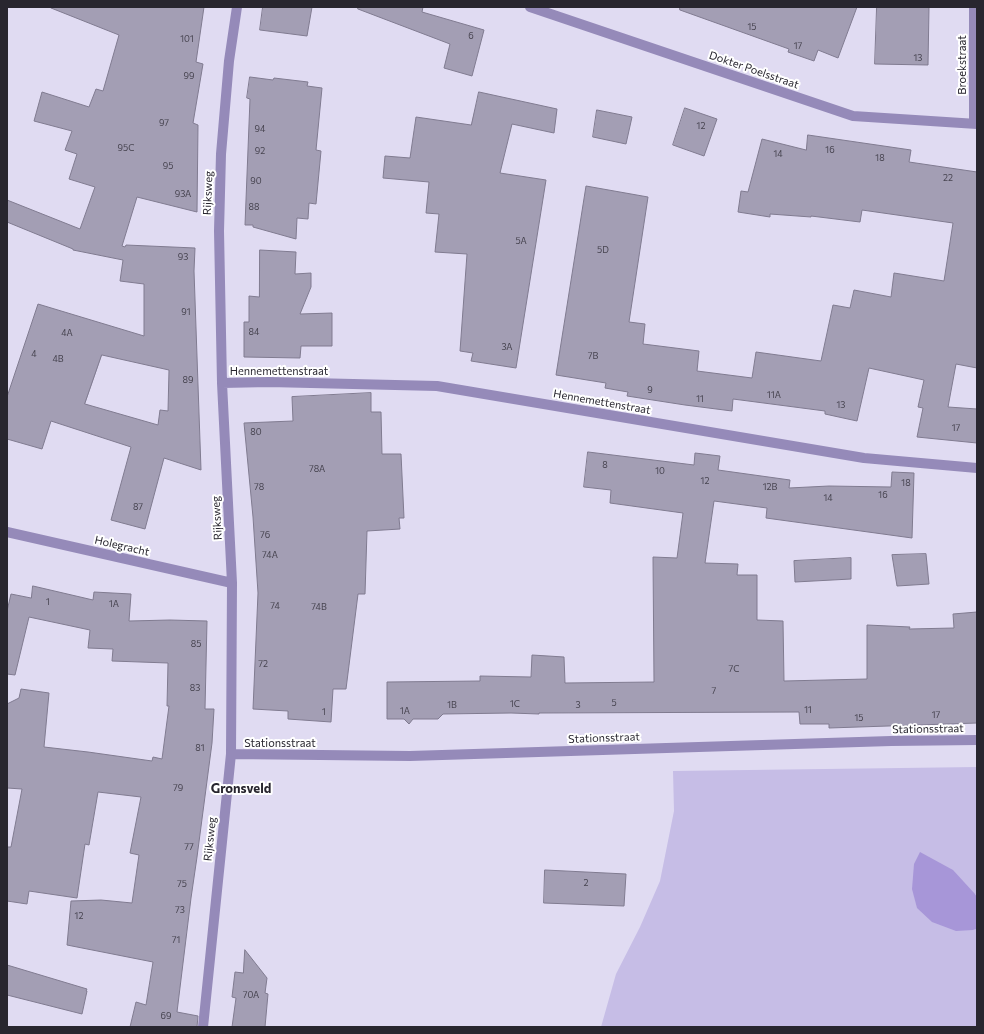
<!DOCTYPE html>
<html>
<head>
<meta charset="utf-8">
<style>
	body { margin:0 }
	#map { position:relative; width:984px; height:1034px; overflow:hidden; background:#e0dbf2; font-family:Commissioner,sans-serif }
	canvas { display:block }
	.frame { position:absolute; inset:0; border:8px solid #28262f; pointer-events:none }
</style>
</head>
<body>
<div id="map">
<canvas width="984" height="1034"></canvas>
<div class="frame"></div>
</div>
<script>
const g = document.querySelector('canvas').getContext('2d');
g.lineJoin = 'round';
function paint(path, color) { g.fillStyle = color; g.fill(path, 'evenodd'); }
function stroke(path, color, width, dash) { g.strokeStyle = color; g.lineWidth = width; g.lineCap = dash ? 'butt' : 'round'; g.setLineDash(dash || []); g.stroke(path); }
function write(font, color, halo, rows, align = 'center') {
  g.font = font + ' Commissioner,sans-serif'; g.lineWidth = 4; g.setLineDash([]); g.textBaseline = 'middle'; g.strokeStyle = halo; g.fillStyle = color; for (const [text, x, y, turn = 0] of rows) {
    g.save(); g.translate(x, y); g.rotate((+turn || 0) * Math.PI / 180); g.textAlign = isNaN(turn) ? turn : align; if (halo) g.strokeText(text, 0, 0); g.fillText(text, 0, 0); g.restore();
  }
}
paint(new Path2D(`
	M977 767V897L975 894 973 930 977 929V1027H601L616 974 640 927 660 881 674 811 673 771Z`), '#c6bde6');
paint(new Path2D(`
	M920 852 953 870 975 894 977 897V929L973 930 956 931 932 922 917 908 912 889 914 864Z`), '#a796d8');
const building = new Path2D(`
	M51 7H204L196 62 203 64 193 123 198 125 197 212 137 197 122 246 125 247 126 245 195 248 194 271 201 470 164 458 145 529 111 520 131 447 51 421 42 449 7 439V397L38 304 144 336V284L120 281 123 260 73 250V249L7 222V200L80 229 95 187 69 179 77 154 65 150 72 131 34 121 42 92 89 107 96 89 103 91 119 35 51 8ZM102 355 169 370 168 411 160 410 158 425 85 404Z
	M263 7H312L307 36 260 30Z
	M358 7H423L422 12 484 30 472 76 444 68 450 44 358 9Z
	M680 7H857L838 58 818 50 814 61 788 52 789 49 680 10Z
	M877 7H929L928 65 875 64Z
	M250 77 273 80 274 78 308 82 307 86 322 88 316 150 321 151 316 204 309 203 308 219 297 218 296 239 253 227V225H245L250 99 247 98Z
	M479 92 557 109 554 133 512 124 500 173 546 180 516 368 471 361 473 353 460 351 467 254 435 252 439 214 426 213 429 182 383 178 385 156 410 158 416 117 471 125Z
	M685 108 717 119 704 156 673 145Z
	M597 110 632 117 626 144 593 137Z
	M808 135 911 150 909 162 977 172V368L956 364 948 407 977 409V443L917 437 923 408 918 407 924 380 869 368 857 421 825 414V411L733 399 732 411 685 405 627 396 628 392 605 388 606 383 556 375 586 186 648 197 629 322 645 324 643 344 699 351 697 371 752 378 756 352 821 361 833 305 850 308 854 290 891 297 894 273 944 281 953 223 862 210 860 222 811 216V217L770 214V217L738 212 741 191 748 192 762 139 806 150Z
	M260 250 296 252 295 274 311 273V287L300 314 332 313V346H301L300 358 244 357V322H249V296L259 297Z
	M371 393V412H381L382 454H401L404 518H399L400 529 367 531 365 594H358L346 689H333L331 722 288 719V711L253 709 258 593 253 517 244 423 293 421 292 397Z
	M588 452 694 465 695 453 720 456 718 470 790 480 789 488 829 486 891 487 892 472 914 473 912 538 766 518 767 508 714 501 705 563 738 564 737 575H757V620L783 621 784 681 867 679V625L910 627 909 629 954 628 953 614 977 612V723L829 728V724H800L799 712 539 713V714L511 713 443 714 438 719H413L409 724 404 719H387V682L480 681V676L531 677 532 655 564 657 565 683 654 682 653 557 677 558 683 513 610 503 611 490 584 487Z
	M926 554 929 584 897 586 892 555Z
	M851 558V579L795 582 794 561Z
	M33 586 93 600 94 592 131 594 129 621 170 620 207 621 205 709H214L212 743 197 857 191 898 177 1012 198 1016 197 1027H130L136 1002 146 1005 153 962 67 945 71 901 101 900 132 903 139 855 130 853 141 797 98 792 89 845 85 844 77 898 29 891 27 904 7 901V847H11L22 789 7 788V704L19 698 21 689 49 693 44 747 88 752 152 761 153 757 162 759 169 706H167L168 663 112 661 113 649 88 648 90 630 29 617 15 675 7 674V611L11 594 31 598Z
	M545 870 626 874 624 906 544 903Z
	M245 950 267 978 265 993 268 994 265 1027H232L236 998 232 997 235 972 243 973Z
	M7 965 87 989 86 991H87L82 1014 7 995Z`);
paint(building, '#a39eb4');
stroke(building, '#807b90', 1);
stroke(new Path2D(`
	M530 7 853 116 977 124
	M974 124V7
	M222 383 269 382 437 386 864 458 977 468
	M7 532 232 583
	M231 754 410 756 891 741 977 740
	M203 1027 231 754 232 583 222 383 219 231 221 154 229 61 237 7`), '#958ab9', 10);
write('9px', '#474450', null, [
	["15",752,27],
	["6",471,36],
	["101",187,39],
	["17",798,46],
	["13",918,58],
	["99",189,76],
	["97",164,123],
	["12",701,126],
	["94",260,129],
	["95C",126,148],
	["16",830,150],
	["92",260,151],
	["14",778,154],
	["18",880,158],
	["95",168,166],
	["22",948,178],
	["90",256,181],
	["93A",183,194],
	["88",254,207],
	["5A",521,241],
	["5D",603,250],
	["93",183,257],
	["91",186,312],
	["84",254,332],
	["4A",67,333],
	["3A",507,347],
	["4",34,354],
	["7B",593,356],
	["4B",58,359],
	["89",188,380],
	["9",650,390],
	["11A",774,395],
	["11",700,399],
	["13",841,405],
	["17",956,428],
	["80",256,432],
	["8",605,465],
	["78A",317,469],
	["10",660,471],
	["12",705,481],
	["18",906,483],
	["78",259,487],
	["12B",770,487],
	["16",883,495],
	["14",828,498],
	["87",138,507],
	["76",265,535],
	["74A",270,555],
	["1",48,602],
	["1A",114,604],
	["74",275,606],
	["74B",319,607],
	["85",196,644],
	["72",263,664],
	["7C",734,669],
	["83",195,688],
	["7",714,691],
	["5",614,703],
	["1C",515,704],
	["1B",452,705],
	["3",578,705],
	["11",808,710],
	["1A",405,711],
	["1",324,712],
	["17",936,715],
	["15",859,718],
	["81",200,748],
	["79",178,788],
	["77",189,847],
	["2",586,883],
	["75",182,884],
	["73",180,910],
	["12",79,916],
	["71",176,940],
	["70A",251,995],
	["69",166,1016]
]);
write('11px', '#28262f', '#fff', [
	["Broekstraat",962,65,-90],
	["Dokter Poelsstraat",754,70,19],
	["Rijksweg",208,193,-88],
	["Hennemettenstraat",279,371],
	["Hennemettenstraat",602,402,10],
	["Rijksweg",217,518,-93],
	["Holegracht",122,546,13],
	["Stationsstraat",928,729,-1],
	["Stationsstraat",604,738,-2],
	["Stationsstraat",280,743],
	["Rijksweg",210,839,-84]
]);
write('bold 13px', '#28262f', '#fff', [
	["Gronsveld",241,789]
]);
</script>
</body>
</html>
